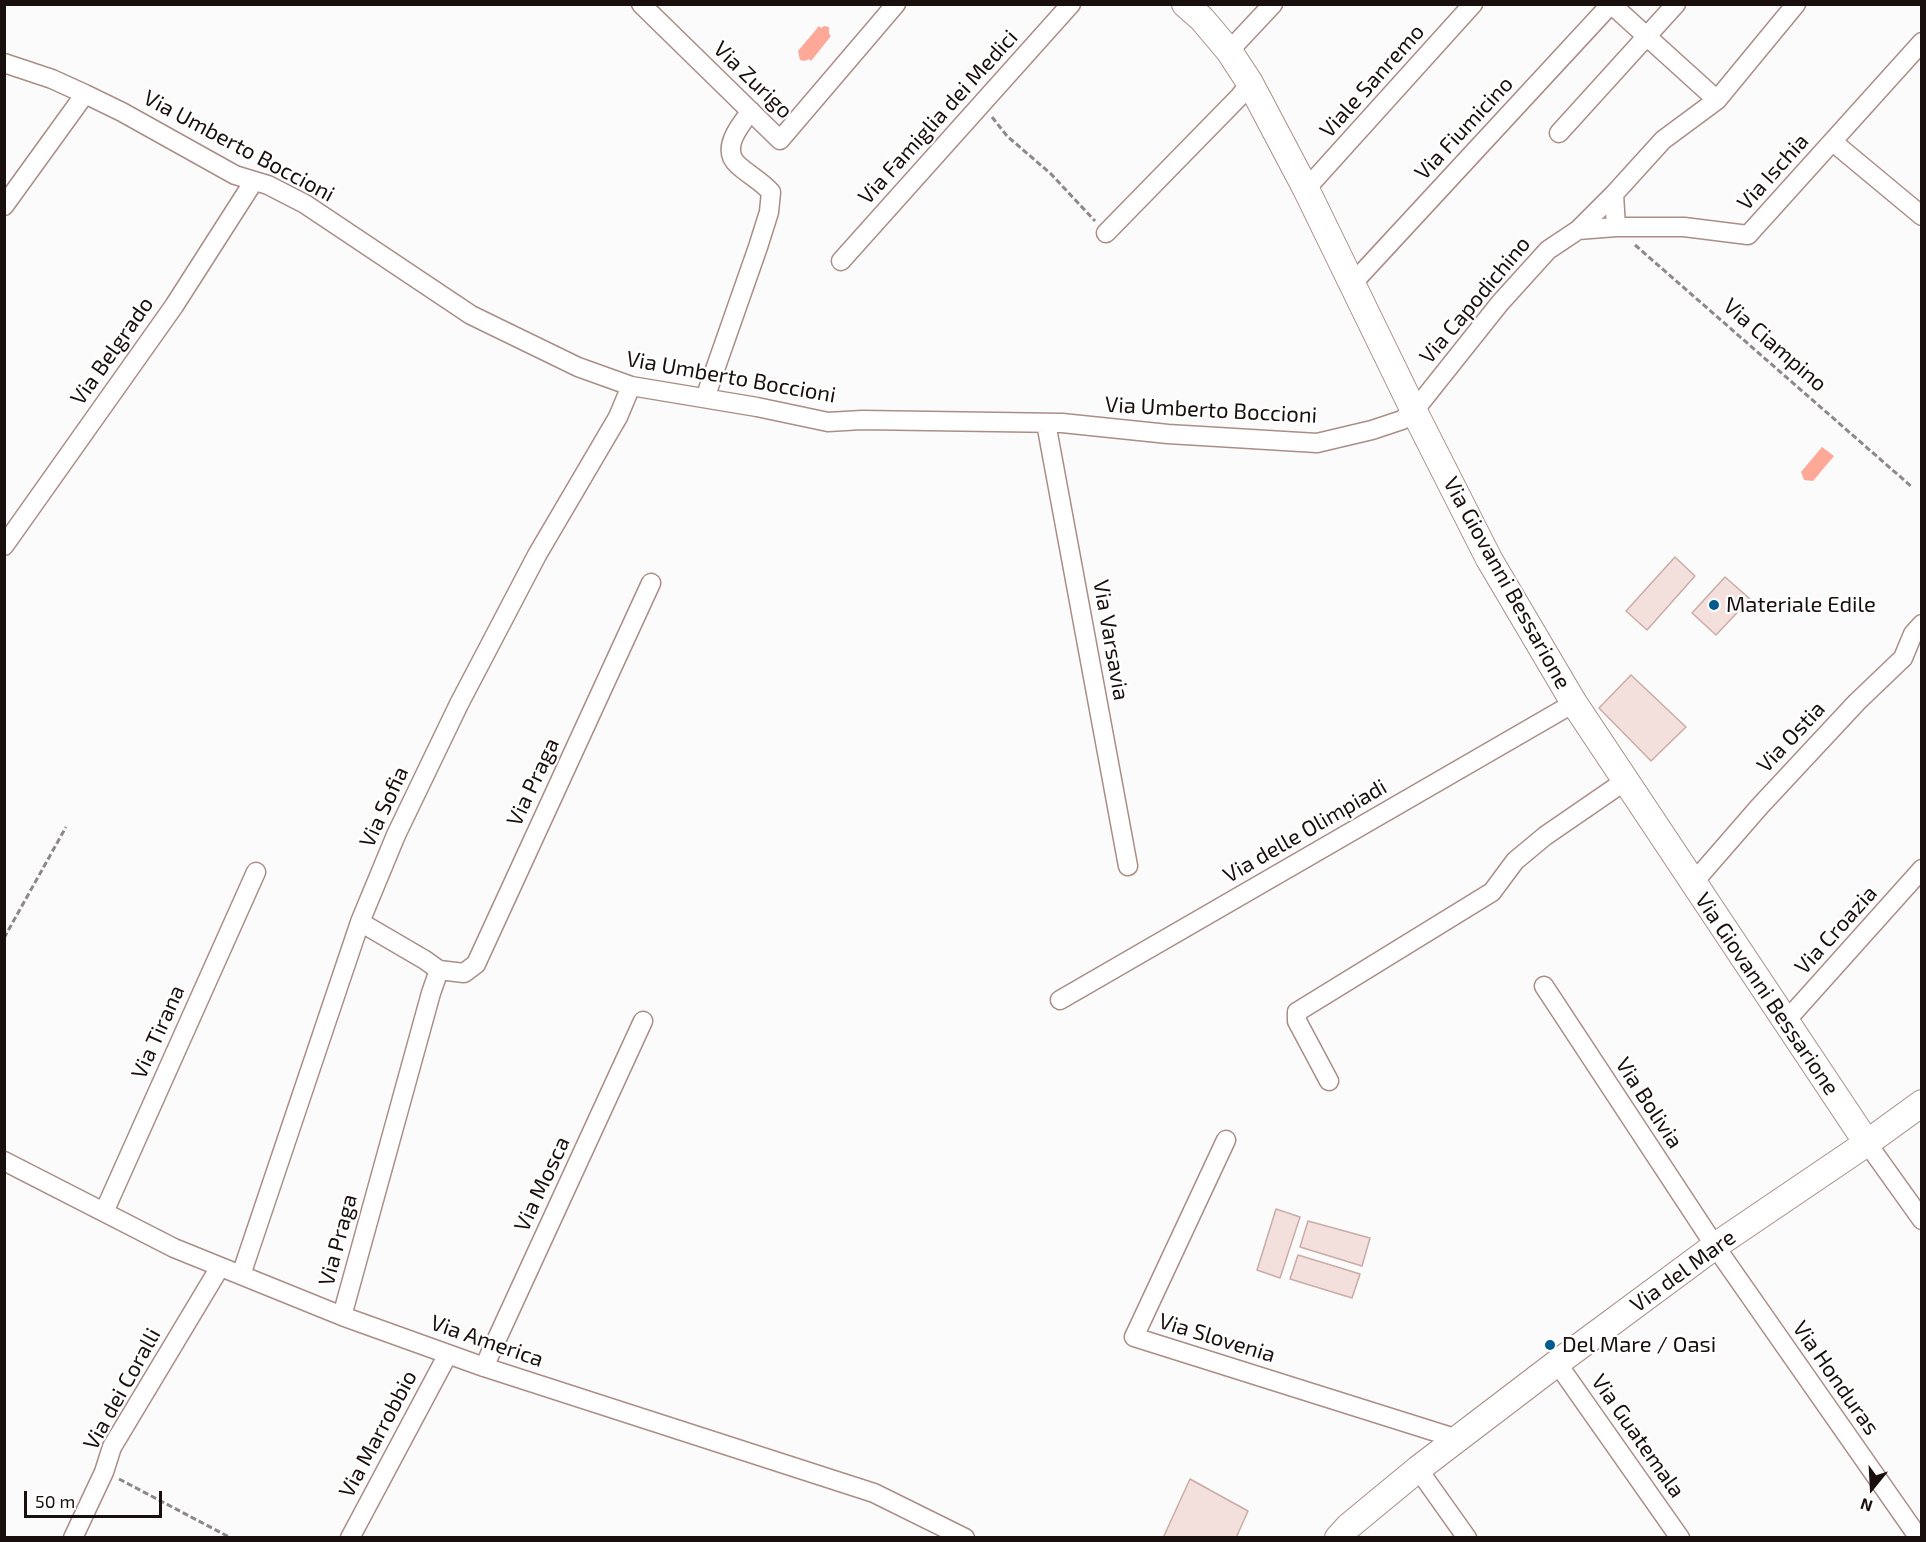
<!DOCTYPE html>
<html>
<head>
<meta charset="utf-8">
<style>
	body { margin:0 }
	#map { position:relative; width:1926px; height:1542px; overflow:hidden; background:#fbfbfb; font-family:"Exo 2",sans-serif }
	canvas { display:block }
	.frame { position:absolute; inset:0; border:6px solid #190f0d; pointer-events:none }
	.north { position:absolute; left:1842px; top:1458px; width:60px; height:60px; -webkit-text-stroke:4px #fff; paint-order:stroke; rotate:198deg; font-size:16px; font-weight:700; line-height:24px; text-align:center; color:#190f0d }
	.north::after { content:''; display:block; margin:auto; width:21px; height:27px; background:#190f0d; clip-path:polygon(50% 0,100% 100%,50% 72%,0 100%) }
	.scale { position:absolute; left:24px; top:1491px; width:138px; height:27px; box-sizing:border-box; border:3px solid #190f0d; border-top:0; padding-left:8px; font-size:18px; line-height:21px; white-space:nowrap; color:#190f0d; -webkit-text-stroke:4px #fff; paint-order:stroke }
</style>
</head>
<body>
<div id="map">
<canvas width="1926" height="1542"></canvas>
<div class="frame"></div>
<div class="north">N</div>
<div class="scale">50 m</div>
</div>
<script>
const g = document.querySelector('canvas').getContext('2d');
g.lineJoin = 'round';
function paint(path, color) { g.fillStyle = color; g.fill(path, 'evenodd'); }
function stroke(path, color, width, dash) { g.strokeStyle = color; g.lineWidth = width; g.lineCap = dash ? 'butt' : 'round'; g.setLineDash(dash || []); g.stroke(path); }
function write(font, color, halo, rows, align = 'center') {
  g.font = font + ' "Exo 2",sans-serif'; g.lineWidth = 4.5; g.setLineDash([]); g.textBaseline = 'middle'; g.strokeStyle = halo; g.fillStyle = color; for (const [text, x, y, turn = 0] of rows) {
    g.save(); g.translate(x, y); g.rotate((+turn || 0) * Math.PI / 180); g.textAlign = isNaN(turn) ? turn : align; if (halo) g.strokeText(text, 0, 0); g.fillText(text, 0, 0); g.restore();
  }
}
paint(new Path2D(`
	M819 26 821 28 824 26 829 27V34L831 36 811 61 809 59 805 61 800 60 798 51Z
	M1822 447 1834 456 1813 481 1804 480 1801 472Z`), '#fea897');
const building = new Path2D(`
	M1675 557 1695 576 1647 630 1626 611Z
	M1725 577 1750 599 1716 635 1692 613Z
	M1631 675 1686 727 1651 761 1599 708Z
	M1276 1209 1300 1217 1280 1278 1257 1270Z
	M1308 1221 1370 1238 1362 1266 1300 1247Z
	M1298 1255 1360 1274 1352 1298 1290 1279Z
	M1190 1479 1248 1511 1236 1538H1163Z`);
paint(building, '#f3e0dd');
stroke(building, '#cbaba5', 1.5);
const street = new Path2D(`
	M641 4 780 140 896 4
	M1229 51 1273 4
	M4 63 52 79 85 94 122 112 235 175 268 185 305 204 471 315 578 367 631 386 757 407 828 422 862 420 1062 423 1168 434 1317 443 1372 430 1402 420 1414 411 1500 303 1548 250 1578 230 1616 227H1684L1748 235 1922 42
	M1559 133 1676 4
	M1833 142 1922 216
	M1306 189 1473 4
	M1614 194 1663 140 1717 100 1796 4
	M4 206 85 94
	M1578 230 1614 194 1616 227
	M1106 233 1240 96 1250 83
	M841 261 1071 4
	M1352 284 1611 4 1717 100
	M705 398 758 247 769 212 771 192C761 181 749 175 738 165 720 149 740 125 751 111
	M1046 423 1128 866
	M4 546 174 306 254 181
	M1693 883 1760 806 1857 702 1903 658 1913 634 1922 624
	M360 922 425 960 439 970 464 973 476 964 651 583
	M1544 986 1715 1246 1919 1538
	M1060 1000 1574 703
	M1785 1022 1922 869
	M1329 1081 1297 1021V1012L1492 892 1515 861 1545 836 1625 781
	M1226 1140 1134 1337 1458 1439
	M1867 1143 1922 1220
	M4 1161 174 1248 342 1316 484 1367 874 1493 965 1538
	M104 1212 256 872
	M241 1275 360 922 396 835 459 704 537 555 618 417 631 386
	M342 1316 431 993 439 970
	M1557 1363 1680 1538
	M484 1367 643 1021
	M1418 1469 1467 1538
	M73 1538 104 1472 112 1447 220 1267
	M350 1538 448 1354`);
const secondary = new Path2D(`
	M1185 4 1202 19 1229 51 1250 83 1306 189 1414 411 1489 559 1574 703 1867 1143
	M1338 1538 1349 1526 1418 1469 1557 1363 1715 1246 1867 1143 1922 1103`);
stroke(street, '#ab8d87', 21);
stroke(secondary, '#ab8d87', 28);
stroke(new Path2D(`
	M992 117 1007 136 1051 174 1095 221
	M1635 245 1912 487
	M4 938 66 827
	M119 1479 231 1538`), '#8e8988', 3, [6, 3]);
stroke(street, '#fff', 18);
stroke(secondary, '#fff', 26);
for (const [x, y, r, color] of [
	[1714,605,6,"#005c8c"],
	[1550,1345,6,"#005c8c"]
]) { const dot = new Path2D(); dot.arc(x, y, r, 0, 2 * Math.PI); g.fillStyle = color; g.fill(dot); stroke(dot, '#fff', 2); }
write('22px', '#190f0d', '#fff', [
	["Via Zurigo",753,80,44],
	["Viale Sanremo",1372,81,-48],
	["Via Famiglia dei Medici",938,117,-48],
	["Via Fiumicino",1464,128,-47],
	["Via Umberto Boccioni",239,146,28],
	["Via Ischia",1773,172,-48],
	["Via Capodichino",1475,300,-50],
	["Via Ciampino",1775,345,41],
	["Via Belgrado",112,351,-55],
	["Via Umberto Boccioni",731,377,10],
	["Via Umberto Boccioni",1211,410,3],
	["Via Giovanni Bessarione",1507,583,61],
	["Via Varsavia",1111,640,80],
	["Via Ostia",1791,737,-47],
	["Via Praga",533,782,-65],
	["Via Sofia",384,807,-65],
	["Via delle Olimpiadi",1305,831,-30],
	["Via Croazia",1836,930,-48],
	["Via Giovanni Bessarione",1767,994,56],
	["Via Tirana",158,1032,-66],
	["Via Bolivia",1649,1103,57],
	["Via Mosca",542,1184,-65],
	["Via Praga",338,1240,-75],
	["Via del Mare",1683,1271,-36],
	["Via Slovenia",1217,1338,17],
	["Via America",487,1341,19],
	["Via Honduras",1836,1378,55],
	["Via dei Coralli",122,1389,-61],
	["Via Marrobbio",378,1434,-62],
	["Via Guatemala",1638,1436,55]
]);
write('22px', '#190f0d', '#fff', [
	["Materiale Edile",1726,605],
	["Del Mare / Oasi",1562,1345]
], 'left');
</script>
</body>
</html>
